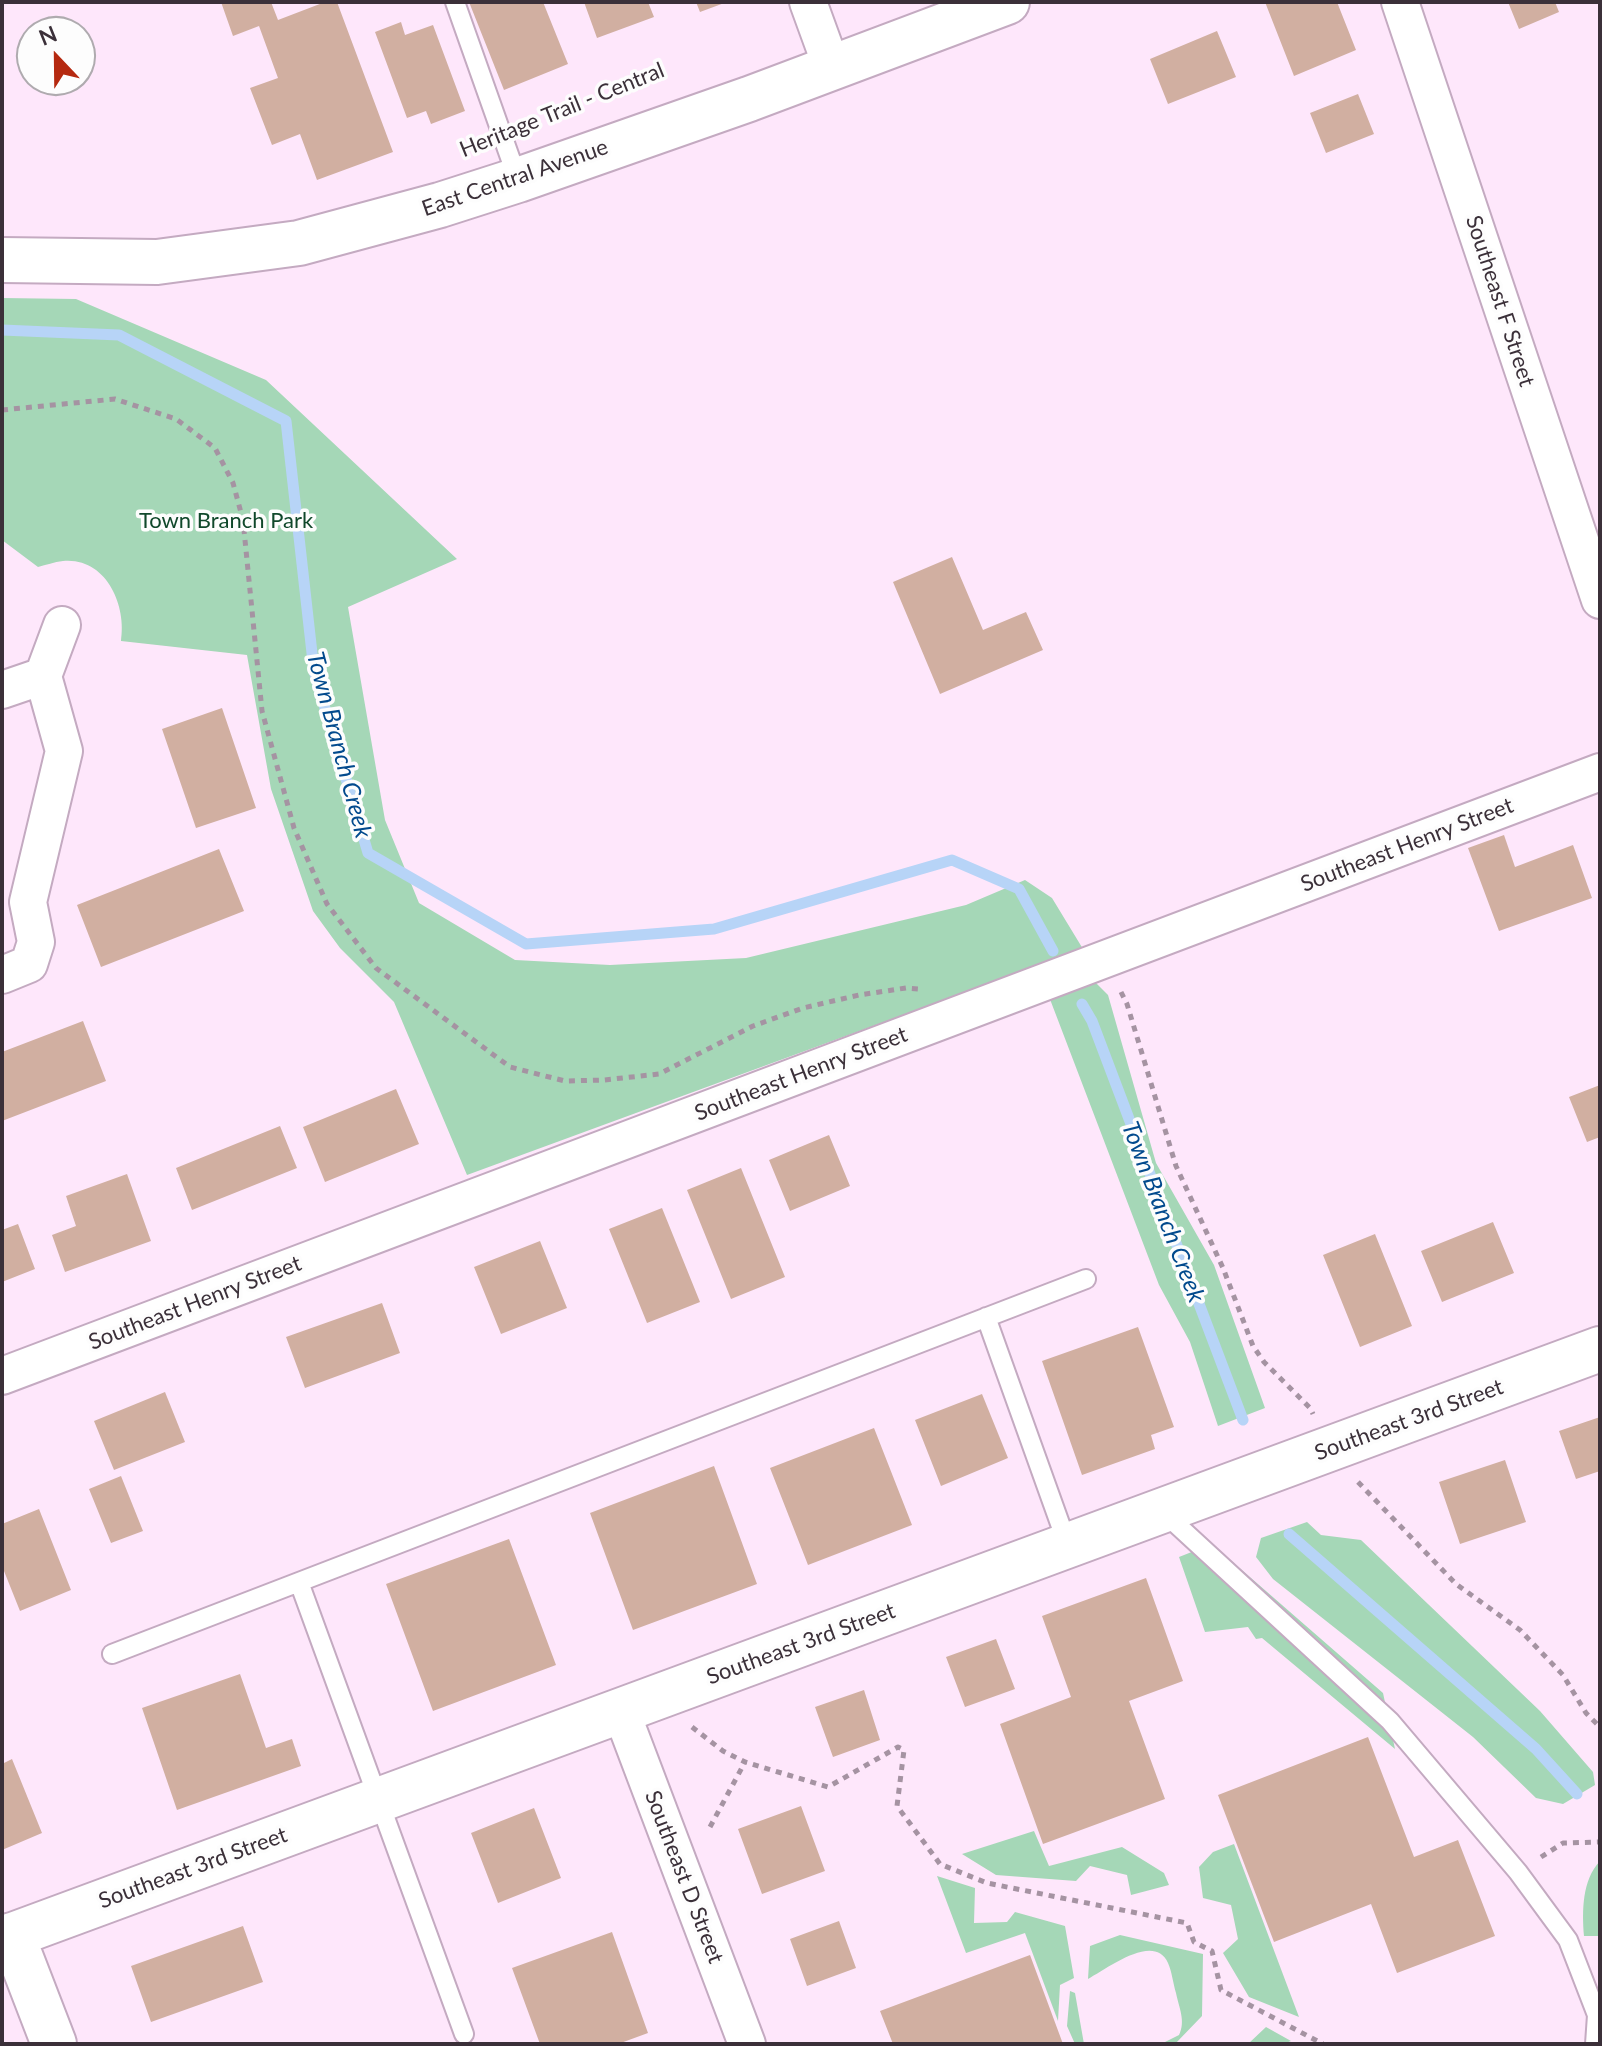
<!DOCTYPE html>
<html>
<head>
<meta charset="utf-8">
<style>
	body { margin:0 }
	#map { position:relative; width:1602px; height:2046px; overflow:hidden; background:#fee7fb; font-family:Lato,sans-serif }
	canvas { display:block }
	.frame { position:absolute; inset:0; border:4px solid #3b3039; pointer-events:none }
	.north { position:absolute; left:16px; top:16px; width:80px; height:80px; box-sizing:border-box; background:#fdfdfd; border:2px solid #afabaf; border-radius:50%; rotate:338deg; font-size:22px; font-weight:700; line-height:32px; text-align:center; color:#3b3039 }
	.north::after { content:''; display:block; margin:auto; width:28px; height:36px; background:#b52910; clip-path:polygon(50% 0,100% 100%,50% 72%,0 100%) }
</style>
</head>
<body>
<div id="map">
<canvas width="1602" height="2046"></canvas>
<div class="frame"></div>
<div class="north">N</div>
</div>
<script>
const g = document.querySelector('canvas').getContext('2d');
g.lineJoin = 'round';
function paint(path, color) { g.fillStyle = color; g.fill(path, 'evenodd'); }
function stroke(path, color, width, dash) { g.strokeStyle = color; g.lineWidth = width; g.lineCap = dash ? 'butt' : 'round'; g.setLineDash(dash || []); g.stroke(path); }
function write(font, color, halo, rows, align = 'center') {
  g.font = font + ' Lato,sans-serif'; g.lineWidth = 7; g.setLineDash([]); g.textBaseline = 'middle'; g.strokeStyle = halo; g.fillStyle = color; for (const [text, x, y, turn = 0] of rows) {
    g.save(); g.translate(x, y); g.rotate((+turn || 0) * Math.PI / 180); g.textAlign = isNaN(turn) ? turn : align; if (halo) g.strokeText(text, 0, 0); g.fillText(text, 0, 0); g.restore();
  }
}
paint(new Path2D(`
	M2 298 76 299 266 380 457 559 348 607 385 820 419 903 515 960 610 965 746 958 966 905 1025 880 1052 898 1083 949 467 1175 394 1002 340 948 313 911 271 789 247 655 121 641C127 605 106 557 63 561 54 562 46 565 38 567L2 540Z
	M1090 977 1108 995 1156 1163 1214 1265 1265 1408 1218 1426 1190 1342 1159 1285 1048 994Z
	M1307 1522 1321 1535 1361 1540 1540 1711 1593 1772 1595 1785 1563 1804 1536 1798 1473 1737 1273 1579 1256 1557 1261 1538Z
	M1212 1544 1383 1693 1395 1749 1262 1638 1256 1639 1248 1627 1205 1632 1179 1557Z
	M1034 1831 1049 1866 1122 1847 1164 1873 1169 1885 1131 1895 1127 1875 1090 1866 1076 1881 996 1875 962 1854Z
	M1234 1844 1299 2017 1249 1997 1223 1953 1238 1939 1231 1905 1203 1898 1199 1867 1213 1852Z
	M1600 1861V1936H1584C1582 1911 1582 1880 1600 1861Z
	M937 1876 975 1888 974 1923 1007 1922 1015 1912 1065 1926 1074 1978 1060 1985 1058 2021 1025 1933 966 1953Z
	M1120 1935 1203 1954 1202 2016 1175 2044H1161L1179 2035C1186 2021 1179 2008 1176 1993 1173 1983 1172 1972 1168 1963 1154 1932 1107 1969 1088 1979L1090 1946Z
	M1070 1991 1075 1993 1084 2044H1075L1067 2026Z
	M1266 2027 1291 2041 1283 2044H1248Z`), '#a5d7b7');
stroke(new Path2D(`
	M2 330 119 335 286 421 314 671 368 853 526 944 714 929 952 860 1019 889 1053 951
	M1082 1004 1092 1021 1243 1420
	M1289 1534 1536 1749 1577 1794`), '#b7d4f7', 11);
paint(new Path2D(`
	M221 2H271L278 20 325 2H337L393 152 317 180 300 134 272 145 250 88 278 78 259 26 233 36Z
	M469 2H543L568 64 504 90Z
	M584 2H648L654 17 597 38Z
	M696 2H727L700 12Z
	M1265 2H1337L1356 50 1294 76Z
	M1508 2H1555L1559 12 1519 29Z
	M401 22 405 35 433 25 465 111 431 124 426 111 407 118 375 32Z
	M1217 31 1236 77 1168 104 1150 59Z
	M1358 94 1374 134 1326 153 1310 113Z
	M952 557 983 630 1026 612 1043 650 940 694 893 582Z
	M222 708 256 808 196 828 162 729Z
	M1504 835 1515 867 1573 845 1592 898 1499 931 1468 848Z
	M219 849 244 911 101 967 77 905Z
	M83 1021 106 1081 2 1121V1052Z
	M1600 1085V1137L1587 1142 1569 1097Z
	M396 1089 419 1144 325 1182 303 1127Z
	M280 1126 297 1168 192 1210 176 1168Z
	M829 1135 850 1186 790 1211 769 1160Z
	M741 1168 785 1277 731 1299 687 1190Z
	M127 1174 151 1241 65 1272 52 1235 76 1226 66 1196Z
	M662 1208 700 1302 647 1323 609 1229Z
	M1493 1222 1514 1273 1442 1302 1421 1251Z
	M18 1224 35 1269 2 1282V1230Z
	M1375 1234 1412 1326 1360 1347 1323 1255Z
	M540 1241 567 1308 501 1334 474 1267Z
	M382 1303 400 1353 305 1388 286 1337Z
	M1138 1327 1174 1427 1151 1435 1155 1449 1082 1475 1042 1361Z
	M165 1392 185 1442 114 1470 94 1421Z
	M982 1394 1008 1458 941 1486 915 1420Z
	M1600 1417V1471L1576 1479 1559 1431Z
	M874 1428 912 1525 808 1565 770 1468Z
	M1505 1460 1526 1522 1460 1544 1439 1482Z
	M714 1466 757 1584 633 1630 590 1513Z
	M121 1476 143 1531 111 1543 89 1489Z
	M39 1509 71 1590 20 1611 2 1566V1524Z
	M509 1539 556 1665 433 1711 386 1584Z
	M1146 1578 1183 1681 1129 1701 1165 1799 1043 1844 1000 1724 1071 1697 1042 1616Z
	M996 1639 1015 1689 965 1707 946 1657Z
	M240 1674 266 1748 292 1739 301 1766 177 1810 142 1708Z
	M864 1690 880 1740 833 1757 815 1707Z
	M1368 1737 1414 1857 1458 1840 1495 1936 1397 1973 1371 1904 1274 1942 1218 1795Z
	M12 1759 42 1833 2 1850V1764Z
	M801 1806 825 1871 762 1894 738 1829Z
	M534 1808 561 1878 498 1903 471 1833Z
	M839 1921 856 1968 807 1986 790 1939Z
	M243 1926 263 1982 151 2022 131 1966Z
	M612 1932 648 2033 618 2044H540L512 1968Z
	M1030 1955 1063 2044H893L880 2011Z`), '#d1afa1');
const lane = new Path2D(`
	M455 2 518 180
	M986 1317 1068 1546
	M1163 1512 1390 1721 1518 1872 1568 1940 1597 2015 1595 2044
	M299 1582 464 2034
	M112 1654 1086 1279`);
const street = new Path2D(`
	M808 2 832 68
	M1400 2 1600 600
	M2 690 43 676 62 625
	M2 975 29 964 36 942 28 902 64 751 43 676
	M2 1376 1600 772
	M621 1711 747 2044`);
const secondary = new Path2D(`
	M2 260 157 262 299 243 440 205 518 180 749 99 1007 2
	M12 1935 54 2044
	M2 1939 1600 1349`);
stroke(lane, '#c4aac1', 22);
stroke(street, '#c4aac1', 40);
stroke(secondary, '#c4aac1', 48);
stroke(new Path2D(`
	M2 410 115 399 176 419 215 448 233 483 243 520 262 711 294 828 327 904 376 968 510 1067 565 1081 604 1080 659 1074 753 1026 803 1008 859 995 906 988 919 989
	M1121 992 1127 1004 1176 1166 1223 1268 1253 1346 1264 1362 1310 1408 1313 1414
	M1358 1482 1456 1584 1520 1630 1563 1675 1586 1713 1600 1727
	M692 1727 723 1751 745 1762 828 1787 898 1747 904 1750 897 1806 940 1864 987 1883 1187 1923 1194 1942 1212 1951 1221 1990 1323 2044
	M710 1827 745 1762
	M1541 1857 1563 1843 1600 1842`), '#a593a2', 5, [6, 6]);
stroke(lane, '#fff', 18);
stroke(street, '#fff', 36);
stroke(secondary, '#fff', 44);
write('22px', '#3b3039', '#fdfdfd', [
	["Heritage Trail - Central",562,110,-22],
	["East Central Avenue",515,178,-19],
	["Southeast F Street",1500,301,72],
	["Southeast Henry Street",1407,845,-21],
	["Southeast Henry Street",801,1074,-21],
	["Southeast Henry Street",195,1303,-21],
	["Southeast 3rd Street",1409,1420,-20],
	["Southeast 3rd Street",801,1644,-20],
	["Southeast 3rd Street",193,1868,-20],
	["Southeast D Street",684,1877,69]
]);
write('22px', '#10482b', '#fdfdfd', [
	["Town Branch Park",226,521]
]);
write('italic 24px', '#024a8d', '#fdfdfd', [
	["Town Branch Creek",339,745,75],
	["Town Branch Creek",1163,1212,69]
]);
</script>
</body>
</html>
